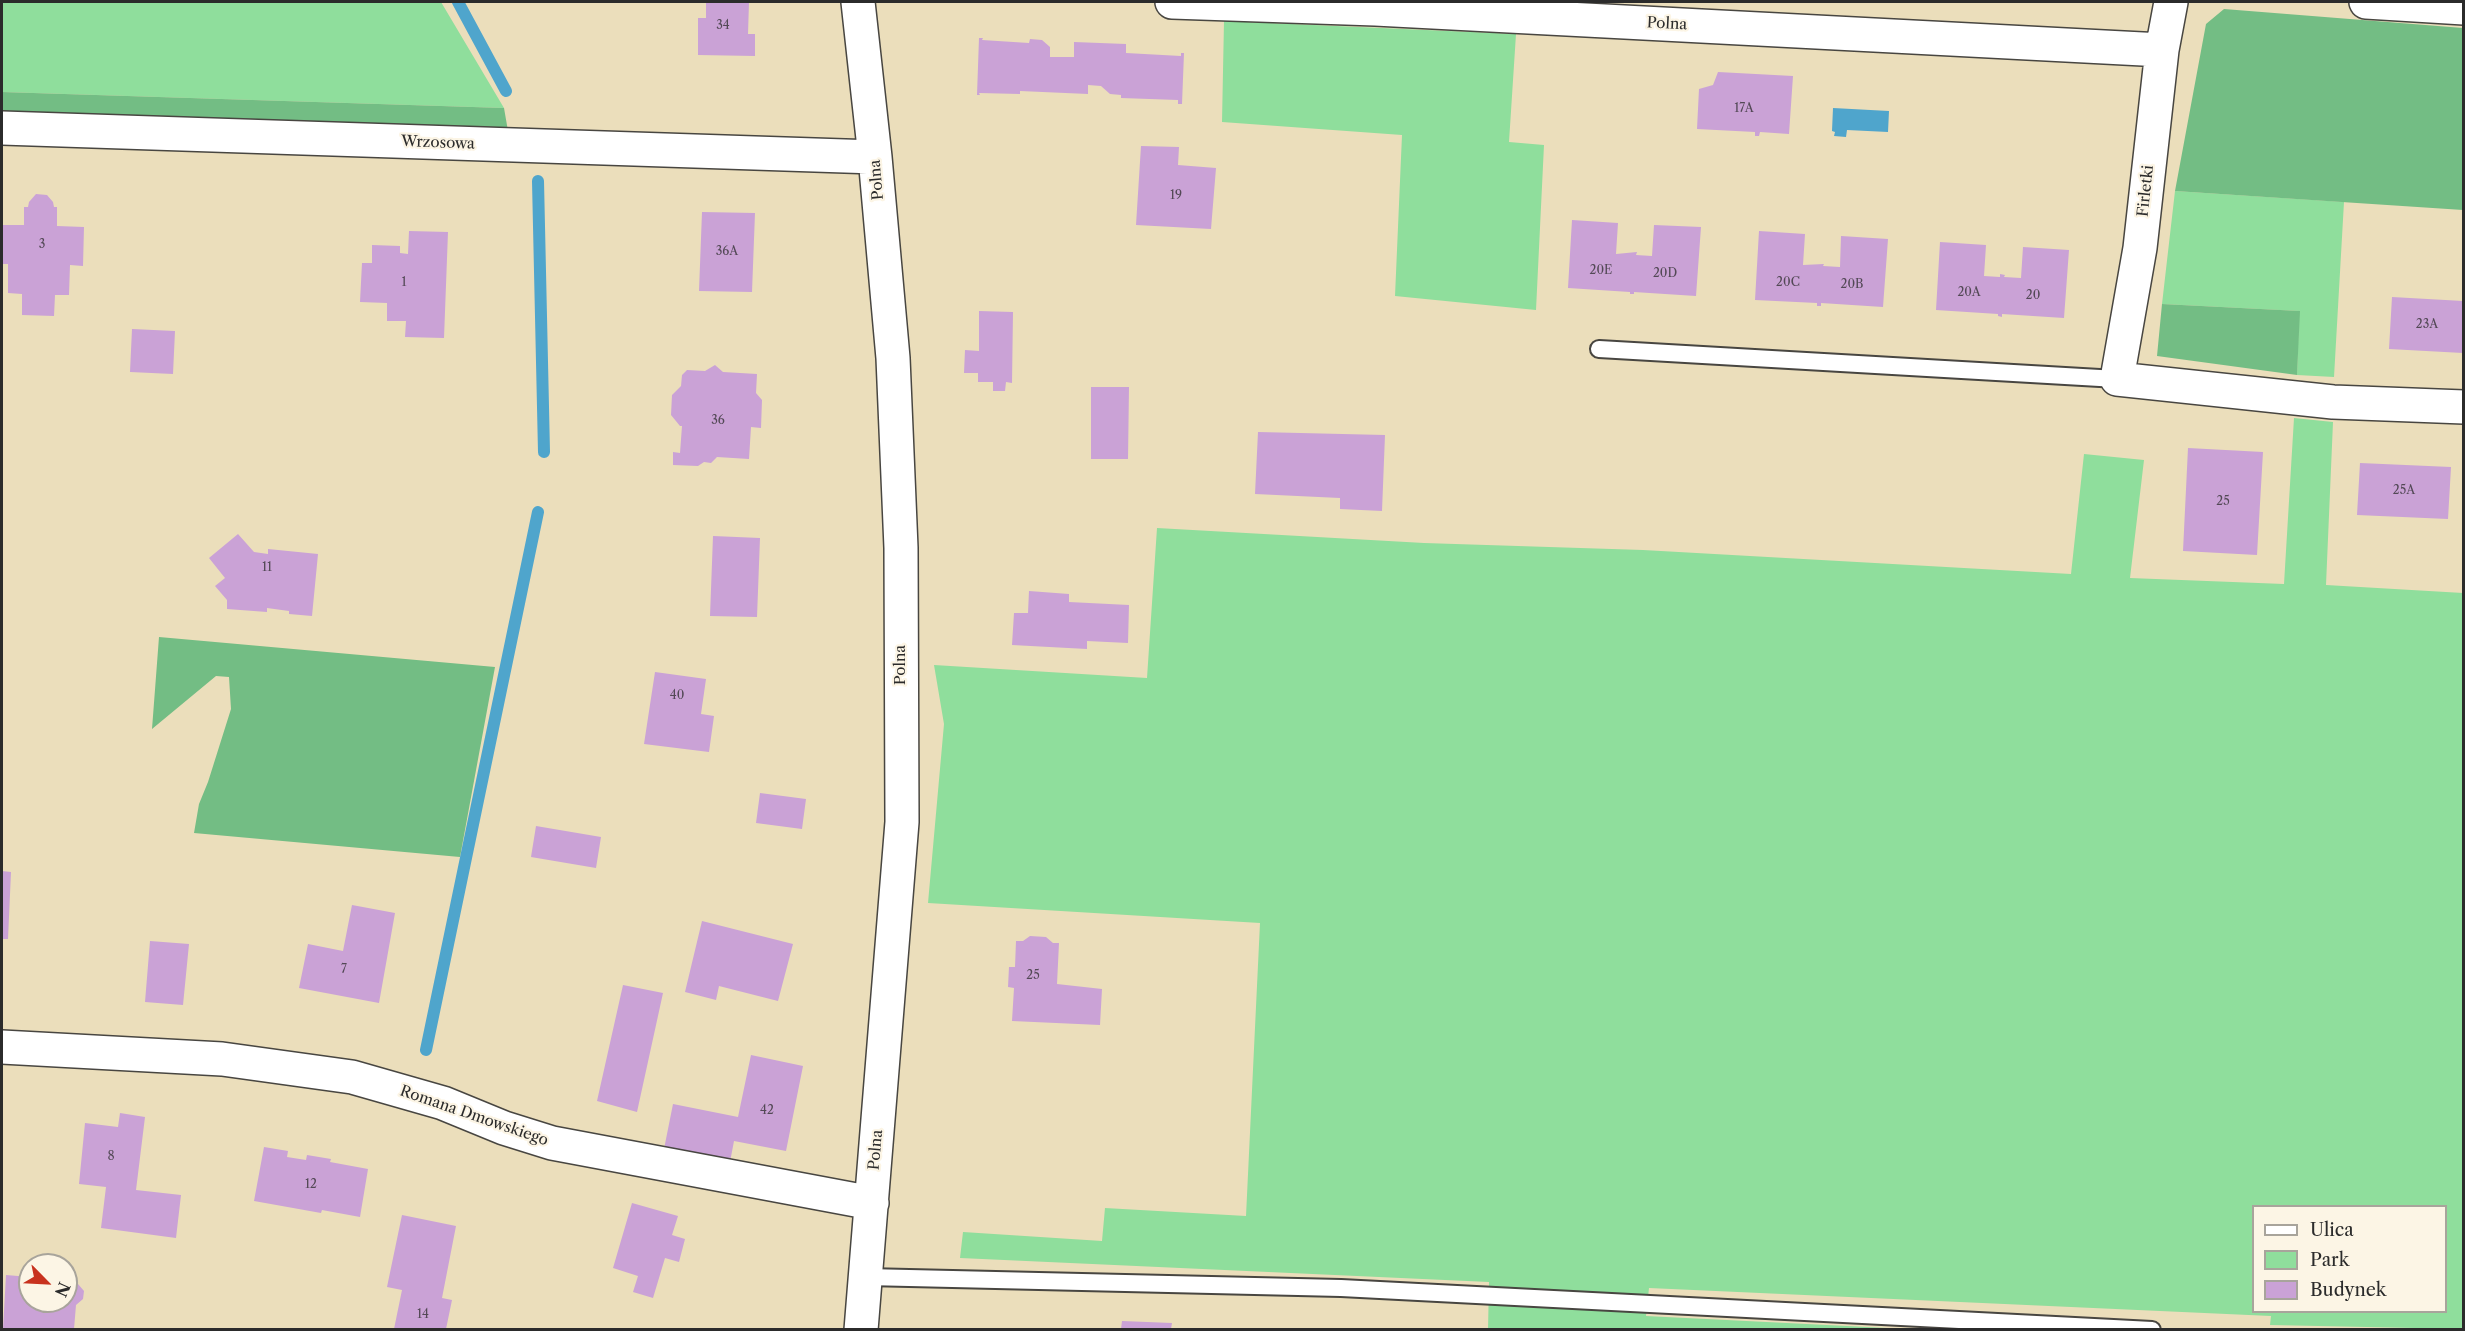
<!DOCTYPE html>
<html>
<head>
<meta charset="utf-8">
<style>
	body { margin:0 }
	#map { position:relative; width:2465px; height:1331px; overflow:hidden; background:#ebdebb; font-family:"Libre Caslon Text",serif }
	canvas { display:block }
	.frame { position:absolute; inset:0; border:3px solid #2b2b2b; pointer-events:none }
	.legend { position:absolute; left:2252px; top:1205px; width:195px; height:108px; box-sizing:border-box; background:#fcf5e5; border:2px solid #a8a49b; margin:0; padding:8px 10px; list-style:none; font-size:18px; color:#2b2b2b }
	.legend li { display:flex; align-items:center; gap:12px; height:30px }
	.legend b { width:30px; border:2px solid #a8a49b }
	.north { position:absolute; left:18px; top:1253px; width:60px; height:60px; box-sizing:border-box; background:#fcf5e5; border:2px solid #a8a49b; border-radius:50%; rotate:114deg; font-size:16px; font-weight:700; line-height:24px; text-align:center; color:#2b2b2b }
	.north::after { content:''; display:block; margin:auto; width:21px; height:27px; background:#c8321e; clip-path:polygon(50% 0,100% 100%,50% 72%,0 100%) }
</style>
</head>
<body>
<div id="map">
<canvas width="2465" height="1331"></canvas>
<div class="frame"></div>
<ul class="legend">
<li><b style="height:8px;background:#fff"></b>Ulica</li>
<li><b style="height:16px;background:#8fde9c"></b>Park</li>
<li><b style="height:16px;background:#caa2d6"></b>Budynek</li>
</ul>
<div class="north">N</div>
</div>
<script>
const g = document.querySelector('canvas').getContext('2d');
g.lineJoin = 'round';
function paint(path, color) { g.fillStyle = color; g.fill(path, 'evenodd'); }
function stroke(path, color, width, dash) { g.strokeStyle = color; g.lineWidth = width; g.lineCap = dash ? 'butt' : 'round'; g.setLineDash(dash || []); g.stroke(path); }
function write(font, color, halo, rows, align = 'center') {
  g.font = font + ' "Libre Caslon Text",serif'; g.lineWidth = 4.5; g.setLineDash([]); g.textBaseline = 'middle'; g.strokeStyle = halo; g.fillStyle = color; for (const [text, x, y, turn = 0] of rows) {
    g.save(); g.translate(x, y); g.rotate((+turn || 0) * Math.PI / 180); g.textAlign = isNaN(turn) ? turn : align; if (halo) g.strokeText(text, 0, 0); g.fillText(text, 0, 0); g.restore();
  }
}
paint(new Path2D(`
	M2 2H441L504 108 2 92Z
	M1224 21 1516 34 1509 142 1544 145 1536 310 1395 296 1402 135 1222 122Z
	M2175 191 2344 202 2334 377 2297 375 2299 311 2162 304Z
	M2294 418 2333 422 2326 585 2463 593V1329L2270 1325 2271 1316 1649 1288 1646 1316 1907 1329 1488 1330 1489 1282 960 1258 963 1232 1102 1241 1105 1208 1246 1216 1260 923 928 903 944 724 934 665 1147 678 1157 528 1424 543 1643 550 2071 574 2084 454 2144 460 2130 578 2284 584ZM2254 1206H2446V1312H2254Z`), '#8fde9c');
paint(new Path2D(`
	M2224 9 2463 28V210L2175 191 2206 24Z
	M2 92 504 108 508 131 2 114Z
	M2162 304 2300 311 2297 375 2157 356Z
	M159 637 495 667 460 857 194 833 199 804 208 782 231 709 229 677 216 676 152 729Z`), '#73bd84');
paint(new Path2D(`
	M1833 108 1889 111 1888 132 1847 130 1846 137 1834 136 1835 132 1832 131Z`), '#4fa5cc');
stroke(new Path2D(`
	M458 2 506 91
	M538 181 544 452
	M426 1050 538 512`), '#4fa5cc', 12);
paint(new Path2D(`
	M706 2H749L748 34H755V56L698 55V18H706Z
	M979 38H983L982 40 1029 43 1030 39 1042 40 1050 47V57H1074V42L1126 44V53L1181 56V53H1184L1182 104H1178V100L1121 98V95L1110 94 1101 86 1088 85V94L1020 91V94L979 93 980 95H977Z
	M1718 72 1793 76 1789 134 1760 132 1759 136H1755V132L1697 129 1699 89 1713 85Z
	M1141 146 1179 147 1178 165 1216 168 1211 229 1136 225Z
	M36 194 47 195 53 202 54 207H57V226L84 227 83 266 70 265 69 295H55L54 316 22 315V294L8 293V264H2V225H24V207H28L29 202Z
	M702 212 755 213 752 292 699 291Z
	M1572 220 1618 223 1616 254 1637 252 1636 255 1652 256 1654 225 1701 227 1696 296 1634 292V294H1630V292L1568 288Z
	M409 231 448 232 444 338 405 337 406 321H387V303L360 302 362 263H372V245L400 246V253L408 254Z
	M1759 231 1805 234 1803 265 1824 264 1823 266 1840 267 1841 236 1888 239 1883 307 1821 303V306H1817V303L1755 300Z
	M1940 242 1986 245 1984 276 2000 277V274L2005 275 2004 277 2021 278 2023 247 2069 250 2064 318 2002 314V317L1998 316V314L1936 310Z
	M2392 297 2463 301V353L2389 349Z
	M979 311 1013 312 1012 383 1006 382 1005 391H993V382H978V373H964L965 350 979 351Z
	M132 329 175 331 173 374 130 372Z
	M715 365 723 372 757 374 756 393 762 400 761 428 751 427 749 459 717 457 711 463 704 462 698 466 673 465V452L680 453 682 426H680L671 415 672 395 681 386 682 375 687 370 705 371Z
	M1091 387H1129L1128 459H1091Z
	M1258 432 1385 435 1382 511 1340 509V498L1255 494Z
	M2188 448 2263 452 2257 555 2183 551Z
	M2360 463 2451 467 2448 519 2357 515Z
	M238 534 254 552 268 554V549L318 554 312 616 289 614V611L267 608V612L227 609V600L215 586 225 578 209 558Z
	M713 536 760 538 757 617 710 616Z
	M1029 591 1069 594V602L1129 605 1128 643 1087 641V649L1012 645 1014 613H1028Z
	M655 672 706 679 701 714 714 716 709 752 644 744Z
	M760 793 806 799 802 829 756 823Z
	M536 826 601 837 596 868 531 857Z
	M2 871 11 872 8 939H2Z
	M352 905 395 913 379 1003 299 988 308 944 343 951Z
	M702 921 793 944 778 1001 719 986 716 1000 685 992Z
	M1030 936 1046 937 1053 943H1059L1057 984 1102 989 1100 1025 1012 1021 1014 988 1008 987 1009 967H1015L1016 941H1023Z
	M150 941 189 944 183 1005 145 1002Z
	M623 985 663 993 637 1112 597 1101Z
	M751 1055 803 1066 786 1151 734 1141 730 1162 664 1149 673 1104 738 1117Z
	M120 1113 145 1117 136 1190 181 1195 176 1238 101 1228 106 1187 79 1184 85 1123 118 1127Z
	M264 1147 288 1151 287 1157 306 1160 307 1155 331 1159 330 1162 368 1169 360 1217 322 1210 321 1213 254 1201Z
	M632 1203 678 1216 672 1235 685 1239 679 1262 665 1258 653 1298 633 1292 638 1276 613 1268Z
	M402 1215 456 1226 442 1298 452 1300 446 1329H394L402 1290 387 1287Z
	M6 1275 30 1277V1301H66V1279L78 1280V1284L84 1291 83 1299 76 1305 74 1329H3Z
	M1122 1321 1172 1323 1171 1329H1121Z`), '#caa2d6');
const lane = new Path2D(`
	M1599 349 2117 379
	M866 1277 1341 1288 2152 1330`);
const street = new Path2D(`
	M858 2 875 157 893 358 901 548 902 822 861 1330
	M1172 2 1375 9 2162 50
	M2171 2 2162 50 2140 248 2117 379 2333 402 2464 407
	M2366 2 2464 8
	M2 128 875 157
	M2 1047 222 1059 352 1077 443 1103 504 1128 552 1143 872 1203`);
stroke(lane, '#484641', 20);
stroke(street, '#484641', 36);
stroke(lane, '#fff', 16);
stroke(street, '#fff', 33);
write('12px', '#534956', null, [
	["34",723,26],
	["17A",1744,109],
	["19",1176,196],
	["3",42,245],
	["36A",727,252],
	["20E",1601,271],
	["20D",1665,274],
	["1",404,283],
	["20C",1788,283],
	["20B",1852,285],
	["20A",1969,293],
	["20",2033,296],
	["23A",2427,325],
	["36",718,421],
	["25A",2404,491],
	["25",2223,502],
	["11",267,568],
	["40",677,696],
	["7",344,970],
	["25",1033,976],
	["42",767,1111],
	["8",111,1157],
	["12",311,1185],
	["14",423,1315]
]);
write('15px', '#2b2b2b', '#fcf5e5', [
	["Polna",1667,24,3],
	["Wrzosowa",438,143,2],
	["Polna",877,180,-95],
	["Firletki",2146,191,-84],
	["Polna",901,665,-90],
	["Romana Dmowskiego",474,1116,19],
	["Polna",876,1150,-85]
]);
</script>
</body>
</html>
